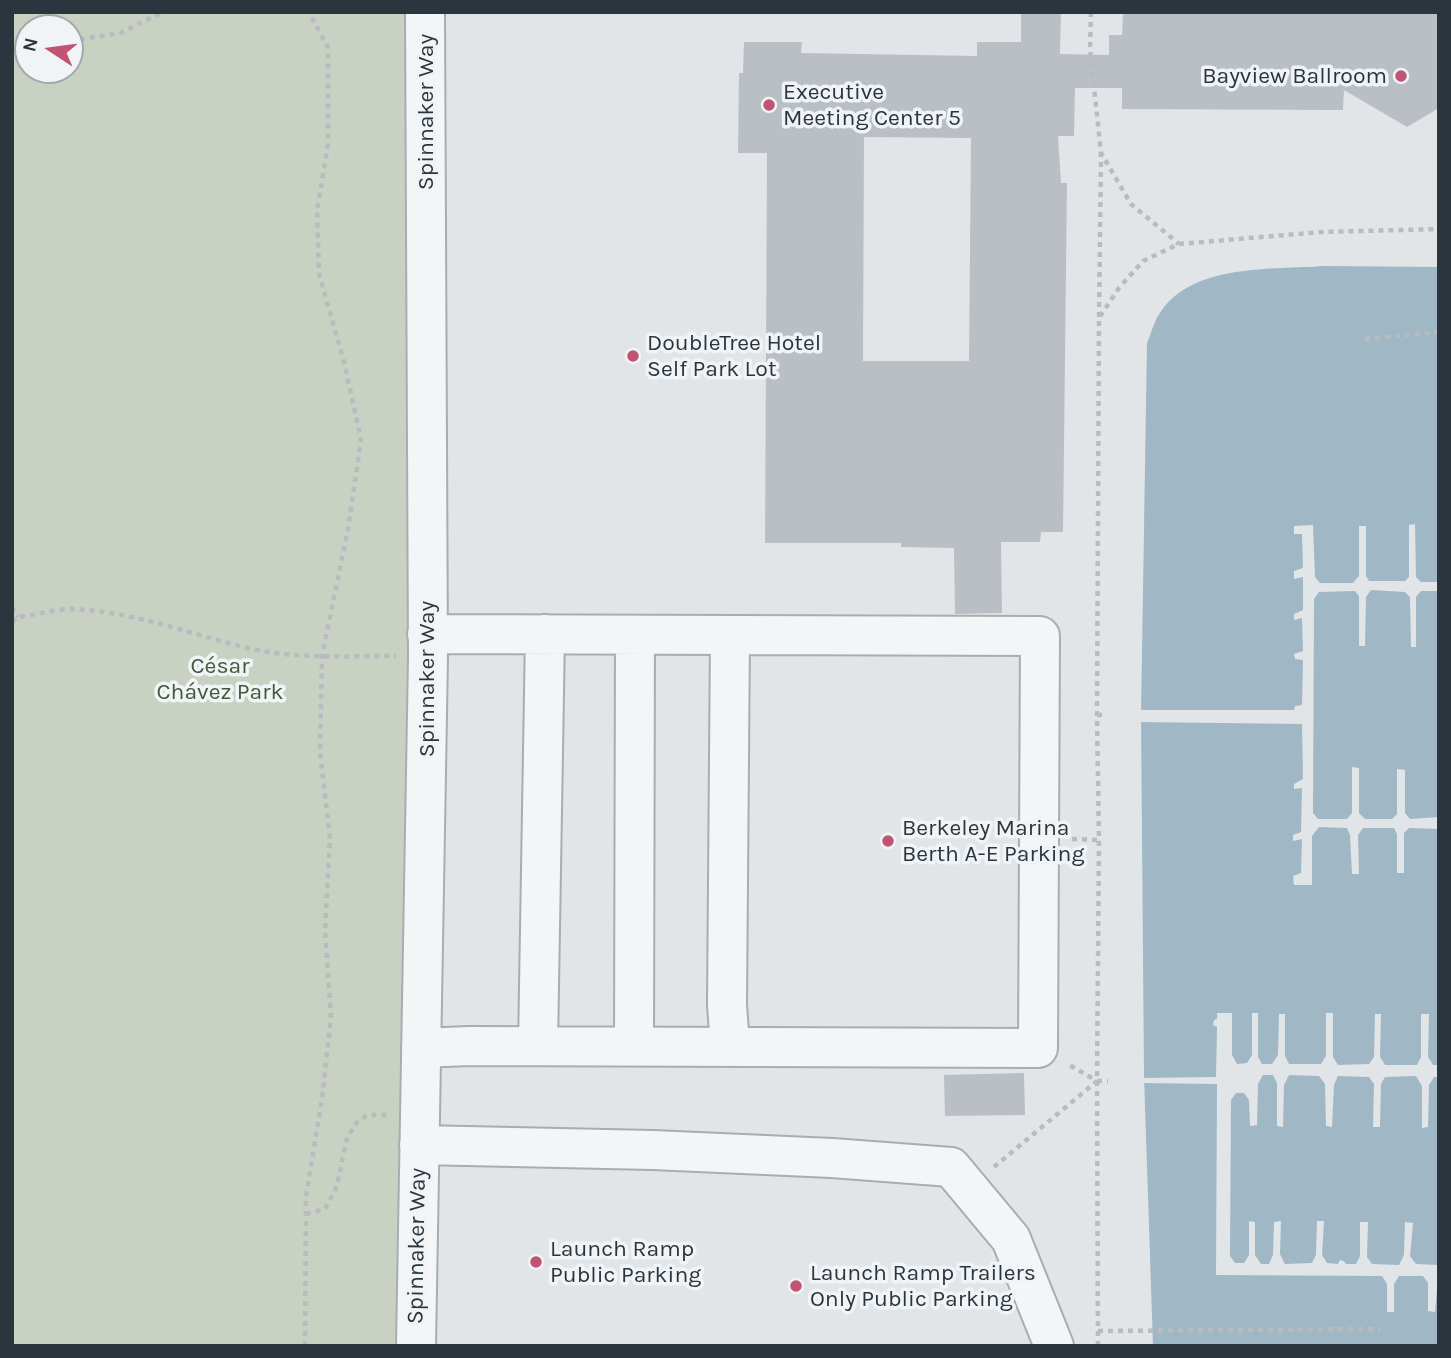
<!DOCTYPE html>
<html>
<head>
<meta charset="utf-8">
<style>
	body { margin:0 }
	#map { position:relative; width:1451px; height:1358px; overflow:hidden; background:#e1e5e8; font-family:Karla,sans-serif }
	canvas { display:block }
	.frame { position:absolute; inset:0; border:14px solid #2b353e; pointer-events:none }
	.north { position:absolute; left:14px; top:14px; width:70px; height:70px; box-sizing:border-box; background:#f1f4f6; border:2px solid #a2a8ac; border-radius:50%; rotate:283deg; font-size:19px; font-weight:700; line-height:28px; text-align:center; color:#2b353e }
	.north::after { content:''; display:block; margin:auto; width:24px; height:32px; background:#c05473; clip-path:polygon(50% 0,100% 100%,50% 72%,0 100%) }
</style>
</head>
<body>
<div id="map">
<canvas width="1451" height="1358"></canvas>
<div class="frame"></div>
<div class="north">N</div>
</div>
<script>
const g = document.querySelector('canvas').getContext('2d');
g.lineJoin = 'round';
function paint(path, color) { g.fillStyle = color; g.fill(path, 'evenodd'); }
function stroke(path, color, width, dash) { g.strokeStyle = color; g.lineWidth = width; g.lineCap = dash ? 'butt' : 'round'; g.setLineDash(dash || []); g.stroke(path); }
function write(font, color, halo, rows, align = 'center') {
  g.font = font + ' Karla,sans-serif'; g.lineWidth = 7; g.setLineDash([]); g.textBaseline = 'middle'; g.strokeStyle = halo; g.fillStyle = color; for (const [text, x, y, turn = 0] of rows) {
    g.save(); g.translate(x, y); g.rotate((+turn || 0) * Math.PI / 180); g.textAlign = isNaN(turn) ? turn : align; if (halo) g.strokeText(text, 0, 0); g.fillText(text, 0, 0); g.restore();
  }
}
paint(new Path2D(`
	M12 12H425L416 1346H12ZM28 28H70V70H28Z`), '#c9d1c3');
paint(new Path2D(`
	M1324 266 1439 267V1346H1153L1144 1076 1141 715 1147 343C1151 334 1154 321 1160 313 1192 263 1272 270 1324 266Z`), '#a0b7c5');
paint(new Path2D(`
	M1415 524 1416 577 1421 582H1439V591H1421L1416 597V647H1411L1410 597 1405 592 1371 590 1366 597 1365 646H1359V596L1355 591 1319 592 1314 599 1313 813 1318 819H1347L1352 813V767L1359 768V813L1365 819H1392L1397 814V769L1405 770V813L1410 819 1439 817V829L1409 828 1404 833V873H1397V834L1394 828H1363L1358 835 1359 874H1352L1350 835 1347 828 1319 827 1312 836V885H1294L1293 876 1301 873 1302 839 1293 841V835L1301 832 1302 788 1294 789V784L1303 779 1302 724 1138 722V710H1294L1295 706 1302 705 1303 660 1295 659 1294 654 1303 651 1302 618 1294 620V614L1303 610V577L1294 579V571L1303 568 1302 534H1294V526L1313 525 1315 577 1320 583H1353L1359 576V526H1366V576L1369 581H1405L1409 577V525Z
	M1217 1013H1232V1055L1237 1064 1247 1063 1252 1055V1013H1258V1057L1262 1064H1272L1278 1055 1279 1014H1285V1056L1289 1064H1321L1326 1056V1013H1333V1057L1338 1065 1369 1064 1374 1057 1375 1014H1381L1380 1057 1385 1065H1417L1421 1057V1014H1429L1428 1057 1433 1065H1439V1077H1434L1429 1085 1428 1127 1422 1128V1086L1416 1076 1385 1077 1381 1084 1380 1127H1373L1374 1084 1369 1077 1338 1076 1334 1085 1332 1127 1326 1126 1325 1084 1319 1076 1289 1075 1284 1085 1283 1127 1277 1126V1083L1273 1075H1263L1258 1084 1257 1125 1250 1126 1249 1100 1244 1093H1236L1231 1100 1230 1256 1235 1263H1244L1249 1255V1221L1255 1222V1255L1261 1264H1269L1273 1255 1274 1222 1281 1221 1280 1254 1285 1264 1312 1263 1316 1255 1317 1221H1324L1322 1255 1327 1263 1338 1264 1340 1260 1344 1261 1346 1264H1356L1360 1256V1222H1368L1367 1257 1372 1264 1399 1265 1404 1255 1405 1222 1413 1223 1410 1256 1416 1264 1439 1265 1435 1312 1428 1311V1283L1423 1276H1399L1394 1284V1312H1387V1284L1382 1276 1216 1275 1217 1084 1140 1083V1078L1216 1077 1217 1027 1213 1025 1214 1020 1217 1019Z`), '#e1e5e8');
paint(new Path2D(`
	M1021 12H1061L1060 54 1109 55V35H1122L1123 13 1439 12V108L1407 127 1344 90 1343 110 1122 109V88H1075L1074 136H1058L1061 183H1067L1063 532H1041L1040 542H1001L1002 613 955 614 954 548 901 547V543H765L767 153H738L739 73H743L744 42H802L801 53 977 56V42H1021ZM864 137 971 138 969 361H863Z
	M1024 1073 1025 1115 945 1116 944 1075Z`), '#b9bfc5');
const minor = new Path2D(`
	M538 1046 545 634
	M634 1046 635 635
	M730 1046 727 1005 730 635
	M421 1048 469 1046 1038 1048 1040 636 427 634
	M419 1145 653 1150 832 1158 951 1167 1011 1239 1054 1346
	M416 1346 428 657 425 12`);
stroke(minor, '#a7adb2', 42);
stroke(new Path2D(`
	M1091 12 1090 49 1101 153 1131 204 1179 244
	M70 41 120 33 163 12
	M12 50 28 48
	M1099 317 1101 154
	M1365 339 1439 332
	M12 607 18 617
	M12 622 18 617C35 615 54 609 71 609 134 611 191 635 252 649 299 659 348 656 396 656
	M1097 715H1106
	M1072 839 1099 840
	M1097 1081H1108
	M994 1167 1097 1081 1066 1063
	M306 1214 325 1209 337 1186 346 1142 354 1125 367 1115H388
	M1098 1331 1380 1329
	M305 1346 306 1196 322 1099 331 1016 325 930 330 838 320 753 322 656 348 529 361 440 344 362 319 274 317 211 328 144V48L309 12
	M1098 1346 1097 1081 1099 840 1097 715 1099 318 1119 288 1143 261 1179 244 1321 232 1439 229`), '#b8bbc0', 4.5, [5, 5]);
stroke(minor, '#f4f5f7', 38);
for (const [x, y, r, color] of [
	[1401,76,7,"#c05473"],
	[769,105,7,"#c05473"],
	[633,356,7,"#c05473"],
	[888,841,7,"#c05473"],
	[536,1262,7,"#c05473"],
	[796,1286,7,"#c05473"]
]) { const dot = new Path2D(); dot.arc(x, y, r, 0, 2 * Math.PI); g.fillStyle = color; g.fill(dot); stroke(dot, '#f1f4f6', 2.5); }
write('23px', '#2b353e', '#f1f4f6', [
	["Bayview Ballroom",1387,76,"right"],
	["Executive",783,92],
	["Meeting Center 5",783,118],
	["DoubleTree Hotel",647,343],
	["Self Park Lot",647,369],
	["Berkeley Marina",902,828],
	["Berth A-E Parking",902,854],
	["Launch Ramp",550,1249],
	["Public Parking",550,1275],
	["Launch Ramp Trailers",810,1273],
	["Only Public Parking",810,1299]
], 'left');
write('23px', '#2b353e', '#f1f4f6', [
	["Spinnaker Way",426,112,-90],
	["Spinnaker Way",427,679,-90],
	["Spinnaker Way",417,1246,-89]
]);
write('23px', '#44593a', '#f1f4f6', [
	["César",220,666],
	["Chávez Park",220,692]
]);
</script>
</body>
</html>
